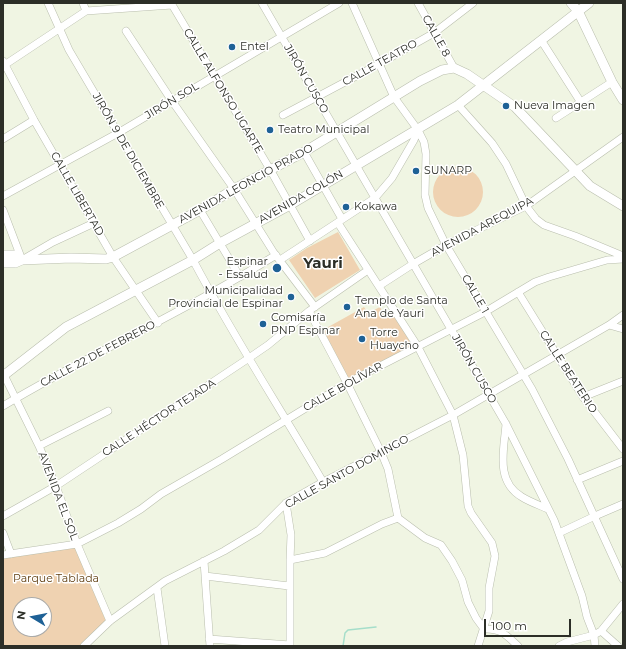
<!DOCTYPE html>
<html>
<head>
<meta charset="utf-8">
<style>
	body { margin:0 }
	#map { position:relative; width:626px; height:649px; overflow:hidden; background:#f0f5e3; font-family:Montserrat,sans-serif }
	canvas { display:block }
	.frame { position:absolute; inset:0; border:4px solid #2c2e27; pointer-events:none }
	.north { position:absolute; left:12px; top:597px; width:40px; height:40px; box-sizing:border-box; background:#fff; border:1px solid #ababa9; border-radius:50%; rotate:280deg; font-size:11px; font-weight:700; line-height:16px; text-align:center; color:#2c2e27 }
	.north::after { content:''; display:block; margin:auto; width:14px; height:18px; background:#1e6196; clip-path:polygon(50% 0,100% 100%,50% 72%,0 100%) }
	.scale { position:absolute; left:484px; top:619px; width:87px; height:18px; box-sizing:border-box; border:2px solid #2c2e27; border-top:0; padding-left:5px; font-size:12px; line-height:14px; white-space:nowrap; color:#2c2e27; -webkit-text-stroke:3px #fff; paint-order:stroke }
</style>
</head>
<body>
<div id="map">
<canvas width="626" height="649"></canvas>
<div class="frame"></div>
<div class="north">N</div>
<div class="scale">100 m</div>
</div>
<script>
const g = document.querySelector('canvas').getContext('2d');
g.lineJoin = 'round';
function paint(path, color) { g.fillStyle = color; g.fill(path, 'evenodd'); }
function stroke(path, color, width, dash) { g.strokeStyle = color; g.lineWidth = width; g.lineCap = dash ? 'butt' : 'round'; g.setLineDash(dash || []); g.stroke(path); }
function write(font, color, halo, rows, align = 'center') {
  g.font = font + ' Montserrat,sans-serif'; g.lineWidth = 3; g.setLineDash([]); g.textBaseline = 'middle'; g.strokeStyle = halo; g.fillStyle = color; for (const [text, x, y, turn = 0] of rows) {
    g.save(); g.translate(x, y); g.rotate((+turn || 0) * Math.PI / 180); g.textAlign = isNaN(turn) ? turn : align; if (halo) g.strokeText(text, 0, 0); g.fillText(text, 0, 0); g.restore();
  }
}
paint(new Path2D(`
	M433 192a25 25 0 1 1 50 0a25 25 0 1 1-50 0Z
	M338 232 360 270 315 298 289 260 307 248Z
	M364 307 368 313 380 307 384 315 392 310 415 345 348 381 321 331Z
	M75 547 106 621 81 646H3V555ZM20 605H44V629H20Z`), '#efd2b1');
stroke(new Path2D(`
	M343 646 345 633 348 630 376 627`), '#a5deca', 1.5);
const minor = new Path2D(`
	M48 3 69 50 193 260C233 336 280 408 323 482
	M83 3 86 11
	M171 3 271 171 310 241
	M262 3 506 424 554 520 582 596 587 617 594 635 595 646
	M352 3 394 97 418 130 424 142 426 154 425 195 428 208 446 245 532 389 568 459 623 579
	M418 3 454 68
	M126 31 172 101 234 189 274 253 315 307
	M541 40 580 101
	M3 61 34 120 113 257 158 323
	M3 66 86 11 172 5
	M458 105 492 143 506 164 526 206 536 219 544 225 575 236 623 256
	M283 115 379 64 434 33 473 3
	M556 118 612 82
	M3 139 34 120
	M304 152 342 219
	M3 196 118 133 339 3
	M3 210 22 260 53 242 94 223
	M200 210 240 277
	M338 223 418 347 453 415 463 455 468 506 471 513 492 543 495 556 489 588V611L478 646
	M280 260 375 198 392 178 414 140 418 130
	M379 286 413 264 446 245 526 206 623 137
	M518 292 583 397 623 449
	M309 311 347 383 381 452 388 469 398 518 425 538 441 545 452 561 462 580 468 602 476 618 484 629C501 628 506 635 518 646
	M609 325 623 329
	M3 373 39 446 56 486 77 544 110 621
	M583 397 623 381
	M3 406C92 353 188 310 276 255
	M506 424C504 450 495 481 522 497 530 502 539 505 548 509
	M39 446 108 411
	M577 480 623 461
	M286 503 291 535 290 560V646
	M3 516 56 486 249 358 268 345 309 311 368 270
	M3 533 11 554
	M559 533 595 516 623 504
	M3 555 77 544 118 523 141 509 161 494 222 459 347 383 485 312 535 282 549 277 607 260 623 259
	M290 560 325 553 382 524 398 518
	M204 561 210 646
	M205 576 289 586
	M157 588 165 646
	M601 631 618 646
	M209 639 290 645
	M84 646 110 621 165 581 224 551 259 530 286 503 323 482 453 415 609 325 623 315
	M559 646 567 642 594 635 601 631 623 604`);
const major = new Path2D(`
	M571 3 578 11 612 82 623 100
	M3 255H14L22 260
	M3 263H15L22 260 71 258 106 259 113 257 200 210 234 189 304 152 420 81 442 70 454 68 467 74 515 107 590 186 623 206
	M3 376 66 327 193 260 220 243 290 205 458 105 589 3`);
stroke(minor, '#b9bead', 8);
stroke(major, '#b9bead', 10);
stroke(minor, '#fff', 7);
stroke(major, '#fff', 9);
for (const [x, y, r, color] of [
	[232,47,4,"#1e6196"],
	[506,106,4,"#1e6196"],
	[270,130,4,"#1e6196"],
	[416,171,4,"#1e6196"],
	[346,207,4,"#1e6196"],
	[277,268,5,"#1e6196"],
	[291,297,4,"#1e6196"],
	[347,307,4,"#1e6196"],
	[263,324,4,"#1e6196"],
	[362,339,4,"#1e6196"]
]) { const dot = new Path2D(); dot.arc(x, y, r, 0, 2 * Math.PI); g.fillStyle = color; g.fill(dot); stroke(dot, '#fff', 1.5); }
write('11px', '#2c2e27', '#fff', [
	["CALLE 8",436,36,61],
	["CALLE TEATRO",380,63,-29],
	["JIRÓN CUSCO",306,79,60],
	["CALLE ALFONSO UGARTE",223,91,59],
	["JIRÓN SOL",172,101,-31],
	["JIRÓN 9 DE DICIEMBRE",128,151,60],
	["AVENIDA LEONCIO PRADO",246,184,-29],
	["CALLE LIBERTAD",77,194,60],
	["AVENIDA COLÓN",301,197,-30],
	["AVENIDA AREQUIPA",482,227,-28],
	["CALLE 1",475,294,60],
	["CALLE 22 DE FEBRERO",98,354,-28],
	["JIRÓN CUSCO",474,369,60],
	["CALLE BEATERIO",568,372,57],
	["CALLE BOLÍVAR",343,387,-29],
	["CALLE HÉCTOR TEJADA",159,418,-33],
	["CALLE SANTO DOMINGO",347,472,-29],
	["AVENIDA EL SOL",58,496,69]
]);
write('11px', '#2c2e27', '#fff', [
	["Entel",240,47],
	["Nueva Imagen",514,106],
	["Teatro Municipal",278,130],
	["SUNARP",424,171],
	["Kokawa",354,207],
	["Espinar",268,262,"right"],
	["- Essalud",268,275,"right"],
	["Municipalidad",283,291,"right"],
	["Provincial de Espinar",283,304,"right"],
	["Templo de Santa",355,301],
	["Ana de Yauri",355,314],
	["Comisaría",271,318],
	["PNP Espinar",271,331],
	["Torre",370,333],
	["Huaycho",370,346]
], 'left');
write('11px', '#624013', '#fff', [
	["Parque Tablada",56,579]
]);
write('bold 15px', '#2c2e27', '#fff', [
	["Yauri",323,264]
]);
</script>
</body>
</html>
